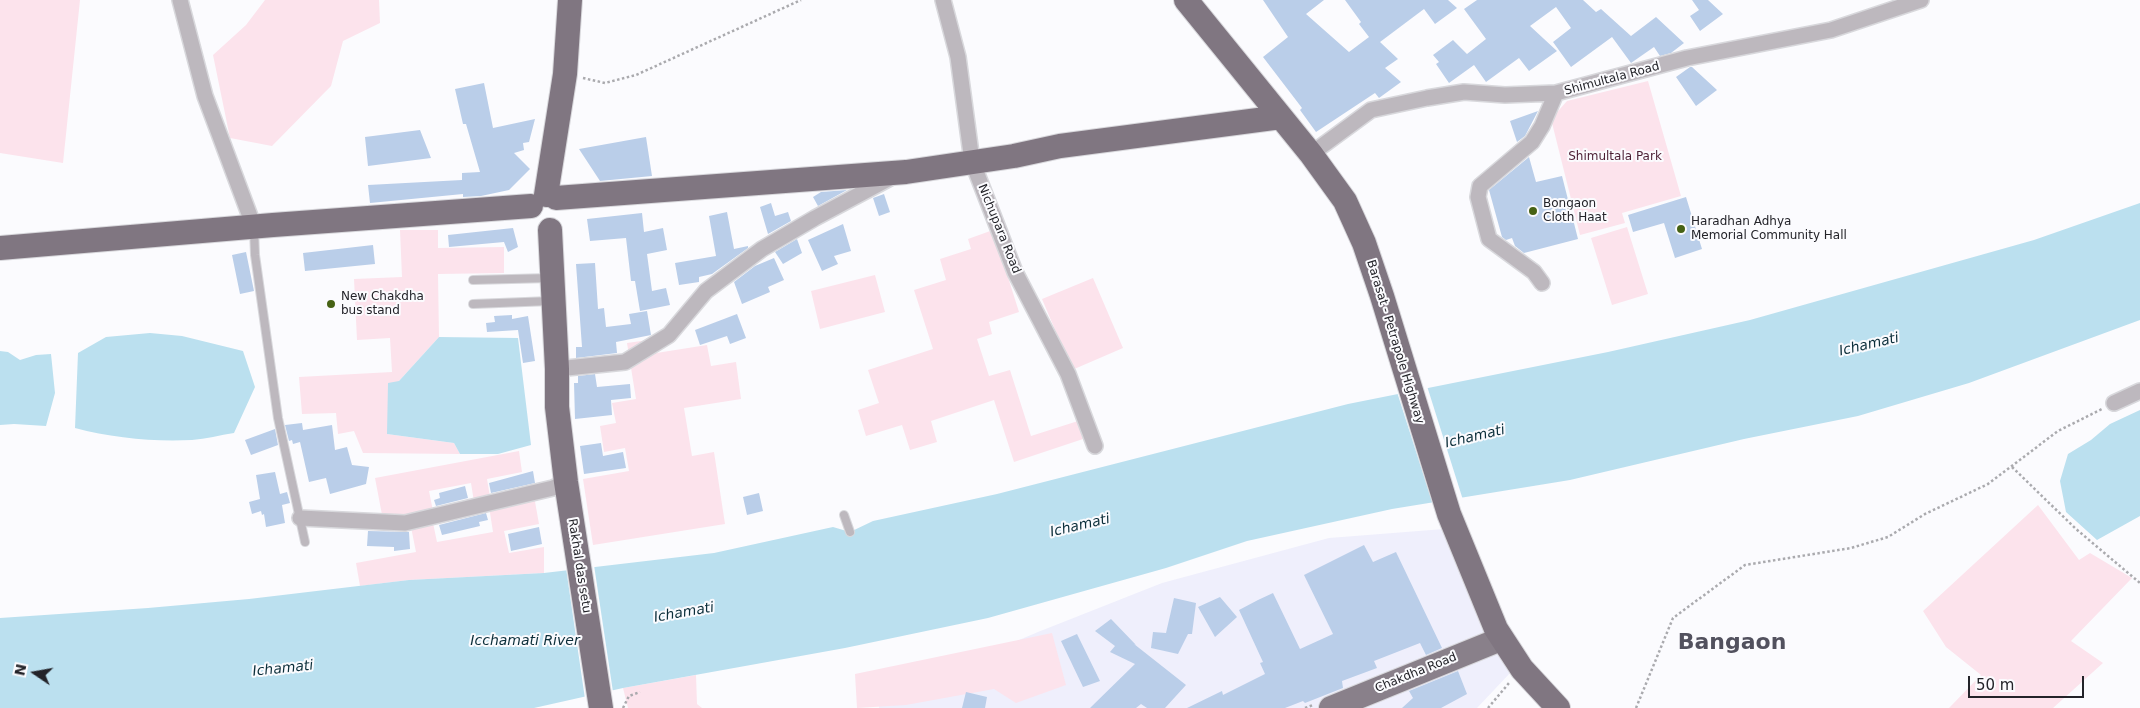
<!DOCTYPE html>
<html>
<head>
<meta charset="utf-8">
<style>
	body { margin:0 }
	#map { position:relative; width:2140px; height:708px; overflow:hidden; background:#fbfbfe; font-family:"DejaVu Sans",sans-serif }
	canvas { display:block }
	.north { position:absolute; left:10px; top:648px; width:50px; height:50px; -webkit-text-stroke:4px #fbfbfe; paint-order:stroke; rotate:282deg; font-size:14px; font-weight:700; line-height:20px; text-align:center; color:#232329 }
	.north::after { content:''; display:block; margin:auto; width:18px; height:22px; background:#232329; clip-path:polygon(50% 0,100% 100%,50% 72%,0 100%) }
	.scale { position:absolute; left:1968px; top:676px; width:116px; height:22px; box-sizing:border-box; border:2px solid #232329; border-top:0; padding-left:6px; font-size:15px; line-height:18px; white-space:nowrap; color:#232329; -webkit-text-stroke:4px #fbfbfe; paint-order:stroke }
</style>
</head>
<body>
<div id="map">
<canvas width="2140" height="708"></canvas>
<div class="north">N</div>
<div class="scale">50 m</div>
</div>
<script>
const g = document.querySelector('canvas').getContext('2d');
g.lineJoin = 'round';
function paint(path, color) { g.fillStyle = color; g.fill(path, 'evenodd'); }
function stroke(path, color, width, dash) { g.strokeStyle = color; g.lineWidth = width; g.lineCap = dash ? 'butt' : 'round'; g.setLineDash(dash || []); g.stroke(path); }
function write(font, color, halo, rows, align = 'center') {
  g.font = font + ' "DejaVu Sans",sans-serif'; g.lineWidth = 4; g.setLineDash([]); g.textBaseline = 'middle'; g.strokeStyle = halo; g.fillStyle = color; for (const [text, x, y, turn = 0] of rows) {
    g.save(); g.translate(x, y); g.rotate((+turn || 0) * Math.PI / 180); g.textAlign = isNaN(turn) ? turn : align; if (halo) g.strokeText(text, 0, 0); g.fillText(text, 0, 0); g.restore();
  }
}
paint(new Path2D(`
	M1444 529 1482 629 1511 672 1477 708H879V699L1038 632 1162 583 1329 538Z`), '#efeffc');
paint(new Path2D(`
	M0 0H80L63 163 0 153Z
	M265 0H379L380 23 343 41 331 86 272 146 230 138 213 55 246 25Z
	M1648 81 1681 196 1622 213 1625 223 1580 235 1551 119 1567 101Z
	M1627 227 1648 294 1612 305 1591 238Z
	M400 230H438V248L504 247V273L438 274 439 337 399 381 387 434 454 443 460 454 363 453 354 431 338 434 336 413 302 414 299 377 392 372 390 338 357 340 354 279 402 277Z
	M993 230 1019 312 989 322 992 334 977 339 989 376 1010 370 1031 436 1078 421 1083 439 1014 462 994 400 931 421 937 442 910 450 902 425 866 436 858 410 879 403 868 370 933 349 914 290 946 280 940 259 971 249 968 239Z
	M875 275 885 312 820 329 811 291Z
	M1093 278 1123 348 1072 370 1042 299Z
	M648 340 650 354 707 345 711 366 736 362 741 399 684 408 692 456 714 452 725 524 593 545 583 479 629 471 625 448 604 452 600 426 616 423 612 403 636 399 627 343Z
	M519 451 522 472 487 479 491 503 534 496 539 524 504 531 509 553 544 547V573L409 580 360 586 356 563 416 552 411 527 433 523 437 542 493 532 488 500 474 502 471 483 429 491 433 511 383 520 375 478Z
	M2038 505 2079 560 2090 553 2132 578 2071 641 2103 663 2053 708H1949L1981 675 1946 647 1923 611Z
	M1052 633 1066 685 1016 703 994 689 906 705 857 708 855 674Z
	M696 675 697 704 702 708H628L623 688Z`), '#fce3ec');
paint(new Path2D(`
	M2140 203V320L1969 383 1858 416 1744 439 1570 480 1392 509 1247 541 1166 568 988 618 845 648 623 688 534 708H0V618L148 608 249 599 409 580 544 573 714 553 833 527 850 532 873 521 997 494 1348 404 1608 352 1750 320 2034 240Z
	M150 333 182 336 243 351 255 387 234 433C220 435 206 439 192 440 154 442 112 438 75 428L78 353 106 337Z
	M439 337 518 338 531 445 498 454H460L454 443 387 434 388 383 399 381Z
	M0 351 8 352 20 360 36 355 51 354 55 393 46 426 14 424 0 425Z
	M2140 410V516L2097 540 2066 512 2060 481 2068 454 2091 440 2110 424Z`), '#bbe0ef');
paint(new Path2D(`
	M1427 386 1463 500 1433 505 1397 392Z
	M594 565 613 692 585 699 566 568Z`), '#fbfbfe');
paint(new Path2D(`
	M1263 0H1324L1306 14 1349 52 1369 37 1359 24 1361 22 1345 0H1448L1457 8 1435 24 1424 9 1380 42 1398 59 1385 68 1401 82 1379 98 1375 93 1316 132 1300 110 1302 108 1263 57 1288 37Z
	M1477 0H1583L1596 12 1601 9 1631 36 1656 17 1684 43 1671 53 1660 56 1654 47 1631 63 1612 37 1571 67 1553 42 1571 28 1556 7 1530 26 1557 51 1529 71 1519 58 1486 82 1474 65 1449 83 1436 64 1439 62 1433 55 1453 40 1467 54 1486 39 1464 9Z
	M1692 0H1708L1723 14 1700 31 1690 16 1699 10Z
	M1690 67H1692L1717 90 1696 106 1676 77Z
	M484 83 493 128 535 119 529 142 523 143 524 150 514 153 530 169 509 190 481 196 463 197V194L370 203 368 185 462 180V173L480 172 466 124H463L455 89Z
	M1538 111 1525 136 1517 142 1510 121Z
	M420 130 431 158 368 166 365 137Z
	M646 137 652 176 600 181 579 149Z
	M1529 157 1536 182 1562 176 1578 239 1524 253 1515 246 1512 238 1506 240 1502 237 1489 190Z
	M847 190 818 206 813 197 821 192Z
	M884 194 890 212 879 216 873 198Z
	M1686 197 1702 249 1675 258 1664 223 1633 232 1628 215Z
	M771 203 775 216 788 212 791 221 768 234 760 207Z
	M727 212 734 249 748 246V248L712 274 699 277V282L679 285 675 263 716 256 709 216Z
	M642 213 644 232 663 228 667 250 647 254 652 291 666 288 670 305 640 311 635 281H631L626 238 590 241 587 219Z
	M843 224 851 251 834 256 838 264 822 271 808 240Z
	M513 228 518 247 508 252 504 242 449 247 448 235Z
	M797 239 802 253 783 264 775 252Z
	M373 245 375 264 305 271 303 253Z
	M246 252 254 291 240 294 232 255Z
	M774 258 784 280 768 287 770 292 742 304 734 282 755 266Z
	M595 263 598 309 604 308 606 327 631 324 629 314 647 311 651 335 616 342 617 353 576 358V347H582L576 264Z
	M737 314 746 338 730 344 727 336 700 345 695 330Z
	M512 315V319L528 316 535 361 523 363 518 330 487 332 486 323 495 322 494 316Z
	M595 374 597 387 630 384 631 398 611 400 612 415 575 419 574 383H578V376Z
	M302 423 303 430 332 425 335 450 347 447 352 465 369 467 366 484 330 494 326 478 309 482 300 442 293 444 292 440 289 441 285 425Z
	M275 429 278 445 251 455 245 440Z
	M601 443 603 456 623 452 626 468 584 474 580 446Z
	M533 471 535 483 491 493 489 483Z
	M275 472 280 494 287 492 290 503 282 505 285 523 266 527 264 514 262 515 261 511 252 514 249 502 260 499 256 475Z
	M465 486 468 498 436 506 434 500 440 498 439 493Z
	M759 493 763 511 747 515 743 497Z
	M486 513 488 520 479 522 480 526 442 535 439 525Z
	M539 527 542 544 511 551 508 534Z
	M368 531 409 532 410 549 394 551V547L367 546Z
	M1364 545 1373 562 1396 552 1442 648 1426 655 1420 643 1374 661 1377 668 1342 681 1343 688 1305 703 1303 701 1285 708H1187L1222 691 1223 695 1265 674 1260 663 1263 662 1239 610 1258 600 1273 593 1300 649 1333 634 1304 575Z
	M1220 597 1237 617 1215 637 1198 607Z
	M1174 598 1196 603 1192 634H1188L1178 654 1151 648 1153 632 1166 633Z
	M1111 619 1136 645 1134 644 1186 685 1165 708H1147L1141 704 1136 708H1090L1135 664 1110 652 1115 646 1095 631Z
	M1077 634 1100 681 1083 687 1061 641Z
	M1458 671 1467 694 1441 708H1402L1413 698 1409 691Z
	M966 692 987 697 985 708H962Z`), '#bacee9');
const service = new Path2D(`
	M254 229 255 255 278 418 305 542
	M473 280 550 278
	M473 304 551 301
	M844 515 850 532`);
const minor = new Path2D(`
	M180 0 205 96 254 227
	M943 0 958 57 972 161 1015 272 1068 374 1095 446
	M1311 154 1371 110 1427 98 1464 92 1505 95 1556 93 1687 58 1831 30 1921 0
	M1542 283 1534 272 1489 239 1478 197 1480 186 1532 142 1542 126 1556 93
	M557 369 625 362 669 335 706 291 762 249 815 218 892 177
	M2114 403 2140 391
	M300 518 405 523 553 488 566 482`);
const primary = new Path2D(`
	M1331 708 1501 639`);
const trunk = new Path2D(`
	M1186 0 1311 154 1345 201 1364 243 1382 296 1449 514 1496 629 1522 669 1558 708
	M546 195 565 74 570 0
	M556 198 906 172 1014 156 1060 146 1281 117
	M550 230 557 369V407L566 482 601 708
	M0 248 273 225 531 206`);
stroke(service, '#d8d8dc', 10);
stroke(minor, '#d8d8dc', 18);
stroke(primary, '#d8d8dc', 26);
stroke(trunk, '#d8d8dc', 26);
stroke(new Path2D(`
	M583 78 605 83 636 75 801 0
	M2012 467 2076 529 2140 583
	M623 708 629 696 640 692
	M1305 708 1313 705
	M1488 708 1509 683
	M1636 708 1673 618 1745 565 1851 548 1888 537 1925 514 1988 484 2058 431 2102 409`), '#aaaaae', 2.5, [2.5, 2.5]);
stroke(service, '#bdb8be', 8);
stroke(minor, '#bdb8be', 15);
stroke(primary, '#89808a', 24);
stroke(trunk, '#807681', 24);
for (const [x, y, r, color] of [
	[1533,211,5,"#466214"],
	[1681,229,5,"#466214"],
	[331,304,5,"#466214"]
]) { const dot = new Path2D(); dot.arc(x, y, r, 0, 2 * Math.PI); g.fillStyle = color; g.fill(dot); stroke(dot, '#fbfbfe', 2); }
write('12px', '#232329', '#fbfbfe', [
	["Shimultala Road",1612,79,-15],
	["Nichupara Road",999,229,68],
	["Barasat - Petrapole Highway",1395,342,73],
	["Rakhal das setu",579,566,81],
	["Chakdha Road",1416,673,-22]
]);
write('12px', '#4b1e33', '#fbfbfe', [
	["Shimultala Park",1615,157]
]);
write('12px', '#232329', '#fbfbfe', [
	["Bongaon",1543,204],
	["Cloth Haat",1543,218],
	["Haradhan Adhya",1691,222],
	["Memorial Community Hall",1691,236],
	["New Chakdha",341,297],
	["bus stand",341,311]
], 'left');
write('italic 14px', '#0b2e3a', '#fbfbfe', [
	["Ichamati",1869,345,-13],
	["Ichamati",1475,437,-13],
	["Ichamati",1080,526,-13],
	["Ichamati",684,613,-10],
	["Icchamati River",525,641],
	["Ichamati",283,669,-6]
]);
write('bold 22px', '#52515e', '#fbfbfe', [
	["Bangaon",1732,643]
]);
</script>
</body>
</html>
